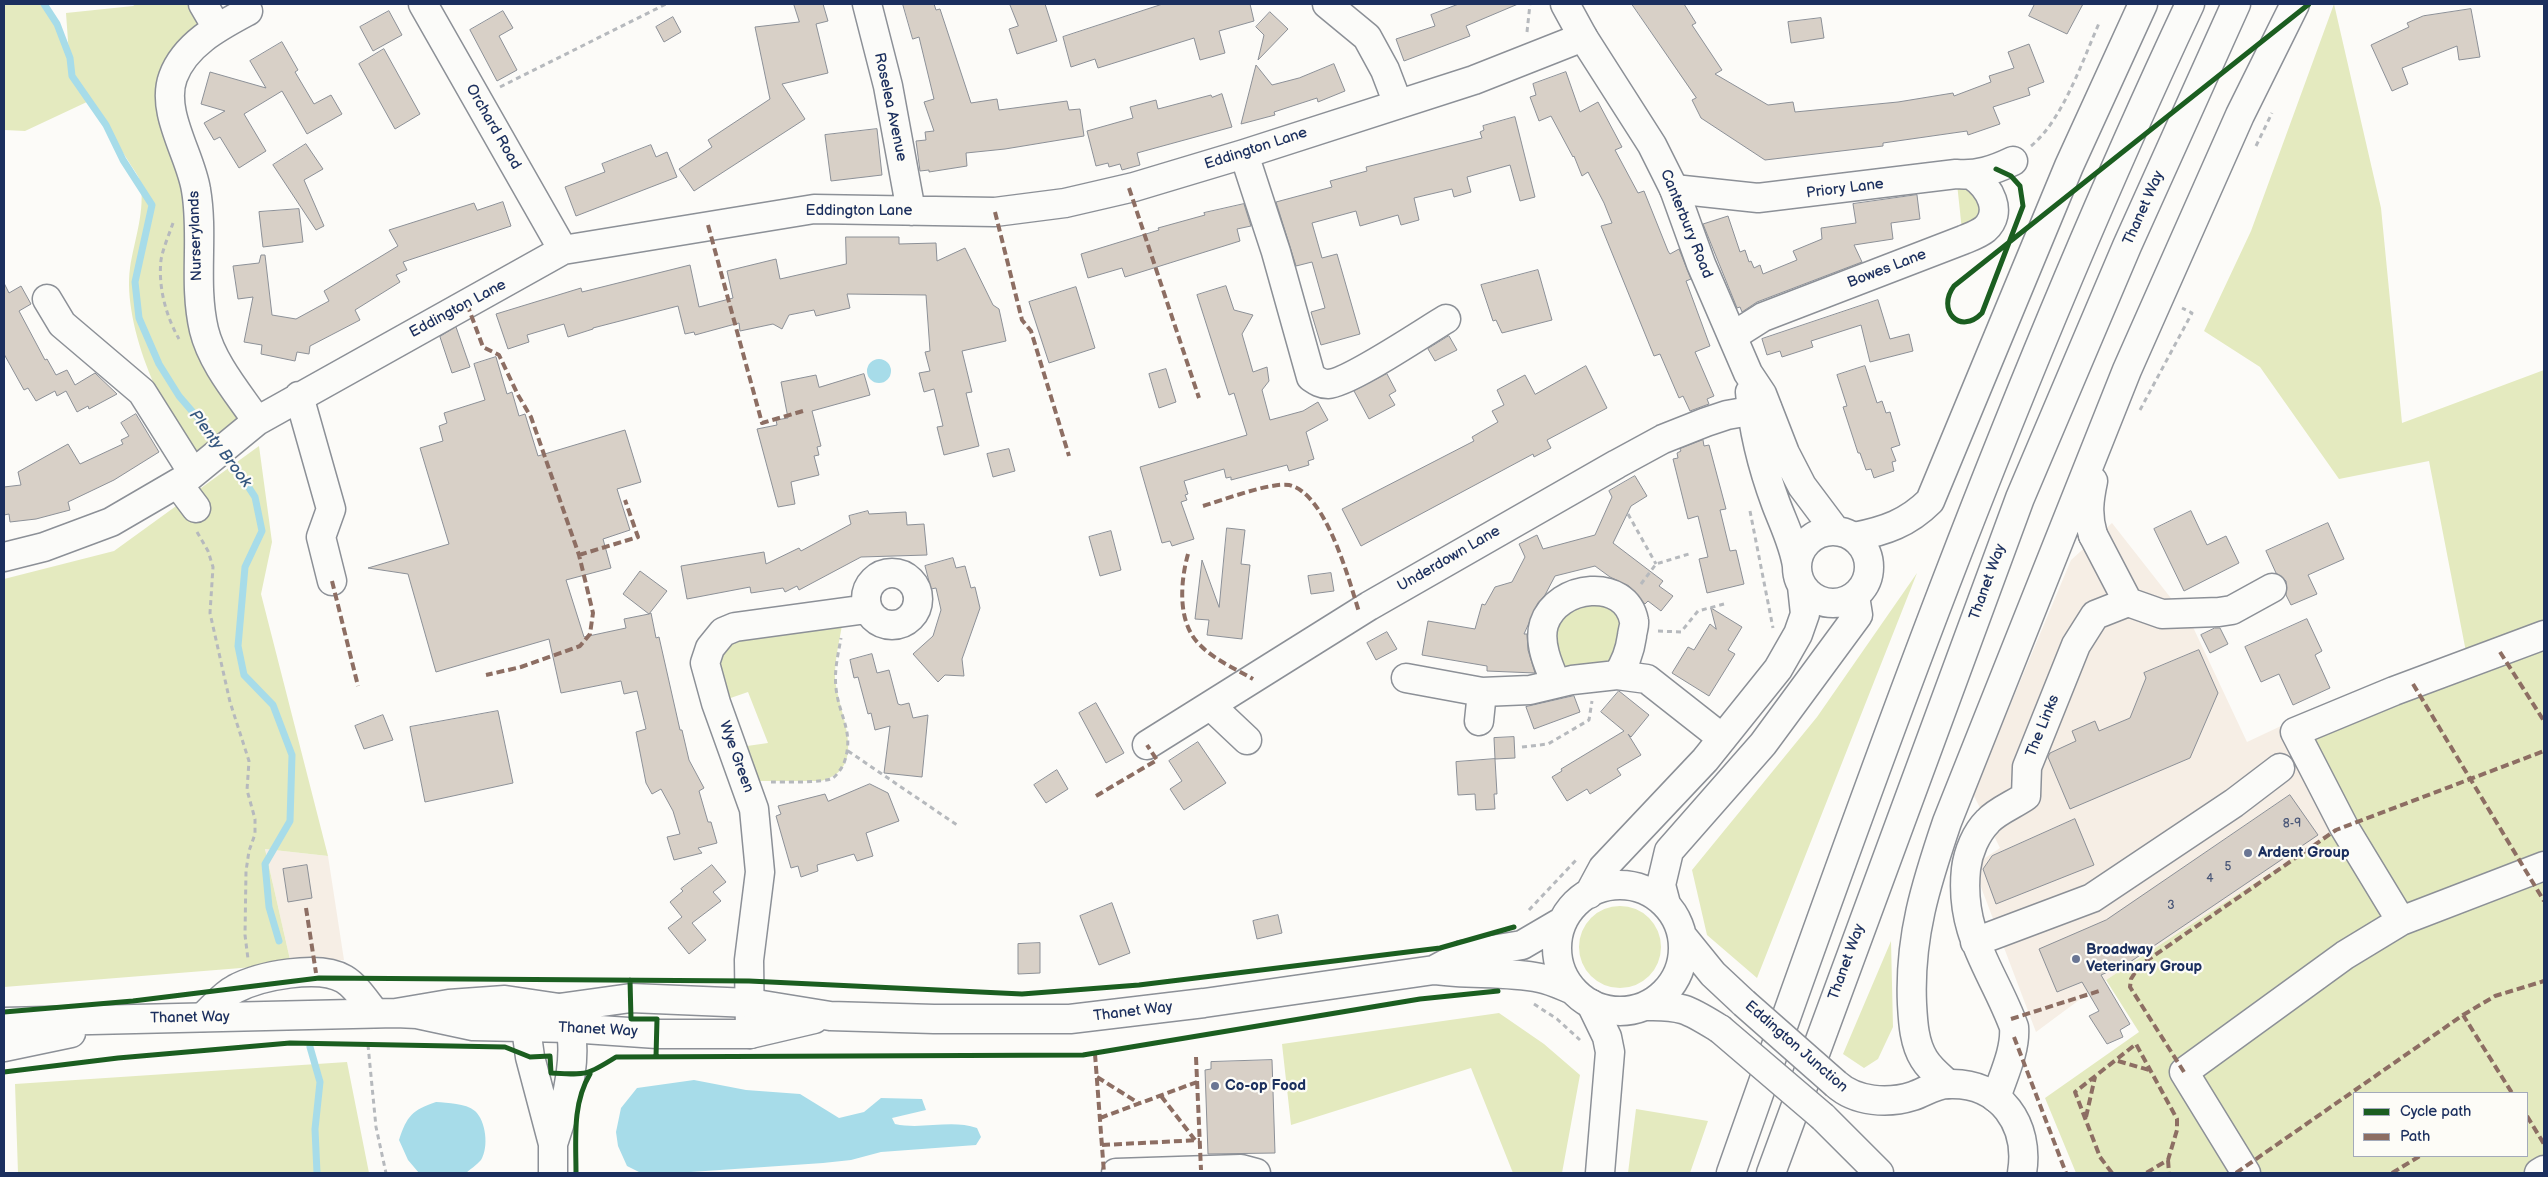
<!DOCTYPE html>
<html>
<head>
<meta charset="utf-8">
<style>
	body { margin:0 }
	#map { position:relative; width:2548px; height:1177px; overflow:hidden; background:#fcfbf8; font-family:"Balsamiq Sans",sans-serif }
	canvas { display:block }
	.frame { position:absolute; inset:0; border:5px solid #1b2f5e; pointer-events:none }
	.legend { position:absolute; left:2353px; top:1092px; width:175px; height:65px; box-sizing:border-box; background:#fdfcf7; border:1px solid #a3aaba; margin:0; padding:6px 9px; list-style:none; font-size:15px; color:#1b2f5e }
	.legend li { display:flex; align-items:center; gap:10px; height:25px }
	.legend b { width:25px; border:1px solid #a3aaba }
</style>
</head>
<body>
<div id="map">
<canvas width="2548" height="1177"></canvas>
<div class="frame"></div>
<ul class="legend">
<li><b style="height:6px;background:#1b5e20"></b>Cycle path</li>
<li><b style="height:6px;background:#8d6e63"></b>Path</li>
</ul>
</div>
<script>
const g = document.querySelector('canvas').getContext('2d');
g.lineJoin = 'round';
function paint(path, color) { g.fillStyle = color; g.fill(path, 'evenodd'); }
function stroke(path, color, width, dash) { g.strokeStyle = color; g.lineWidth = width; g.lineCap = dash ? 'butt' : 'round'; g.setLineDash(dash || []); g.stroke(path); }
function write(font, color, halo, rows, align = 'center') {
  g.font = font + ' "Balsamiq Sans",sans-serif'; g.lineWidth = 4.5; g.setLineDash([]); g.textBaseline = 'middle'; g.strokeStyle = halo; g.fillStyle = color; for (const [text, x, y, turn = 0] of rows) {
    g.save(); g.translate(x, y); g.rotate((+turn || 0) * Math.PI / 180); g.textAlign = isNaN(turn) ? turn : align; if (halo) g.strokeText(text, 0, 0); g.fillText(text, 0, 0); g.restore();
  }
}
paint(new Path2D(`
	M2112 523 2192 625 2247 742 2281 726 2336 830 2106 980 2036 1032 1973 866 2000 848 1973 794 2071 560Z
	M265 849 328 856 344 960 291 964Z`), '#f6eee5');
paint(new Path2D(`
	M4 4H44L57 24 69 55 66 13 133 6 136 4H203L217 28 173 77 197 288 257 421 205 463C164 424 122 325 130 268 134 241 146 209 140 182 139 175 132 168 129 162 116 142 102 122 89 101L25 131 4 130Z
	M2334 4 2381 208 2402 423 2544 370V625L2466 652 2429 461 2339 479 2260 367 2204 331 2251 231Z
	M1956 174 1993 205 1963 240Z
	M259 446 272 542 261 594 328 856 265 849 291 964 4 987V579L114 551Z
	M1917 573 1757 978 1707 935 1692 870 1817 717Z
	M1570 595 1626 605 1625 665 1556 683 1552 609Z
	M844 614C841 633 836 653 835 672 833 705 874 767 821 781H746L733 748 768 743 748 692 716 703 708 678 723 632Z
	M2544 627V1173H2076L2045 1098 2139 1032 2106 980 2336 830 2281 726ZM2354 1093H2527V1156H2354Z
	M1579 947a41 41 0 1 1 82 0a41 41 0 1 1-82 0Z
	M1891 941 1893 1027 1878 1059 1864 1068 1843 1054Z
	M1499 1013 1544 1044 1580 1075 1562 1173H1513L1471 1068 1291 1125 1282 1044Z
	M347 1062 369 1173H18L15 1084Z
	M1636 1109 1708 1121 1690 1173H1628Z`), '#e4eabf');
paint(new Path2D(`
	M867 371a12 12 0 1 1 24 0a12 12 0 1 1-24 0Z
	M694 1080 746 1090 800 1094 839 1118 864 1112 881 1098 922 1099 926 1110 892 1118 895 1124C922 1130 951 1119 977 1128L981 1137 976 1145 881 1152 851 1160 823 1163 676 1173H641L627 1166 618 1146 616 1132 621 1108 637 1088Z
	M436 1102C448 1103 465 1103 475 1111 486 1121 489 1147 481 1160 477 1165 470 1169 466 1173H419L408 1160 399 1140C407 1116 412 1110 436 1102Z`), '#a7dce9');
stroke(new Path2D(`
	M44 4 57 24 70 58 72 76 106 125 123 160 152 205 135 282 139 318 159 364 179 396 221 445
	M227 454 255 497 262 531 245 567 238 646 244 675 273 705 292 755 290 821 265 864 269 907 279 941
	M310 1047 320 1082 315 1129 317 1173`), '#a7dce9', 7);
const building = new Path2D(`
	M794 4H823L828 21 816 24 828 73 782 84 805 119 694 191 679 169 712 147 708 140 770 99 755 27 799 22Z
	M903 4H934L936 10 940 9 971 103 997 99 999 110 1067 101 1069 110 1080 109 1084 136 1005 149 966 153 967 166 929 172V170L920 171 916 141 926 140 925 132 934 131 924 102 934 99 919 37 913 39Z
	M1010 4H1045L1057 41 1017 54 1009 29 1018 26Z
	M1163 4H1250L1254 21 1219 31 1225 53 1200 60 1194 38 1098 68 1095 59 1071 67 1063 37Z
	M1459 4H1518L1466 26 1470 36 1404 61 1396 39 1435 26 1431 15Z
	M1632 4H1684L1696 23 1692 25 1722 70 1715 74 1768 105 1793 102 1795 112 1898 102 1953 93 1954 96 1991 82 1989 76 2014 68 2008 52 2029 44 2044 82 2028 88 2030 95 1993 107 2000 124 1968 135 1967 131 1883 143V146L1765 160 1701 118 1692 100 1696 98Z
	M2035 4H2083L2067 34 2029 16Z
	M2471 9 2480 57 2459 60 2457 46 2402 68 2408 84 2392 91 2371 45 2409 27 2407 23 2423 16Z
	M389 11 402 35 373 51 360 27Z
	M503 11 513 28 499 36 517 70 497 81 470 30Z
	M1270 12 1288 29 1258 60 1264 35 1256 27Z
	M673 17 681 32 664 42 656 27Z
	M1821 18 1824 38 1791 43 1788 22Z
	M282 42 298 70 295 72 314 104 331 95 342 114 307 134 282 91 244 114 266 151 239 168 220 137 214 140 204 123 225 111 201 104 210 72 266 88 250 61Z
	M384 49 420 114 395 129 359 64Z
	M1334 64 1345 91 1318 102 1317 98 1274 112 1275 115 1241 124 1256 65 1272 85 1299 78Z
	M1566 72 1580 112 1598 102 1622 147 1615 150 1638 193 1644 191 1668 251 1670 254 1679 249 1691 279 1686 281 1710 346 1695 352 1714 396 1707 399 1709 404 1690 411 1683 396 1679 398 1660 354 1654 356 1601 226 1612 223 1604 203 1588 172 1582 176 1574 156 1573 157 1551 116 1539 121 1530 97 1536 95 1533 84Z
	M1222 94 1232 127 1137 153 1140 165 1122 170 1120 164 1109 167 1108 163 1096 166 1087 131 1133 118 1130 107 1156 100 1158 109 1211 95 1212 97Z
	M1515 117 1535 197 1520 201 1510 165 1467 177 1471 192 1454 197 1452 189 1414 198 1419 220 1401 225 1398 215 1360 226 1356 211 1312 223 1322 258 1337 254 1360 334 1321 345 1311 312 1325 308 1312 262 1296 266 1276 202 1332 187 1330 181 1367 171 1366 167 1482 138 1480 132 1484 130 1483 126Z
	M877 129 882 175 831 181 825 135Z
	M306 144 323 169 304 180 324 226 316 230 273 165Z
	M651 145 656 157 667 152 677 177 576 216 565 187 605 172 602 164Z
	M1917 195 1920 219 1891 223 1893 239 1854 245 1862 262 1757 302 1742 312 1740 307 1737 308 1703 224 1728 216 1740 252 1745 250 1749 262 1751 261 1754 268 1760 265 1763 274 1797 260 1793 251 1822 239 1821 228 1856 223 1853 204Z
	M503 202 511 226 403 262 407 270 396 275 400 282 355 310 360 320 310 346 309 354 297 352 295 361 261 354 262 345 244 342 253 297 238 299 233 266 259 263 261 255H265L272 315 296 319 329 301 324 291 398 246 389 230 474 203 477 210Z
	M1244 204 1251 226 1237 229 1240 241 1125 277 1122 268 1088 278 1081 254 1159 230 1158 228 1205 215 1204 213Z
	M299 209 303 242 263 247 259 212Z
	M846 237H899V244L936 243 937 261 965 248 993 305 999 309 1006 341 962 351 972 392 966 393 979 446 944 455 937 427 943 426 934 389 924 392 919 373 930 371 925 352 930 351 926 295 847 294 850 308 816 316 814 310 789 315 782 329 773 324 740 331 739 323 695 335 694 332 685 334 678 306 593 328V329L568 337 564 324 527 335 529 342 508 349 496 314 581 288 582 292 690 265 699 307 733 298 727 271 776 259 780 279 846 264Z
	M1538 270 1552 320 1502 333 1496 320 1493 321 1481 285Z
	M4 283 9 293 21 286 31 304 19 311 45 360 47 359 56 375 67 370 75 385 95 373 117 394 89 409 88 406 77 412 66 391 57 396 55 391 36 401 28 388 24 390 4 354Z
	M1226 286 1234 310 1253 315 1242 334 1253 372 1267 367 1269 381 1262 390 1270 420 1303 411 1318 402 1328 420 1306 432 1314 459 1308 461 1309 465 1289 471 1287 465 1231 480V477L1226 478 1224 469 1184 481 1188 494 1185 495 1187 500 1181 502 1194 539 1172 546 1170 541 1162 543 1140 467 1247 435 1234 393 1229 395 1197 295Z
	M1076 287 1095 348 1049 363 1029 302Z
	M1878 300 1890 339 1909 334 1913 351 1870 362 1861 325 1811 341 1813 347 1782 357 1780 351 1767 355 1762 339Z
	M456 327 470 367 452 373 440 337Z
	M1449 336 1457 350 1435 361 1428 349Z
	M496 357 507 394 512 392 519 416 525 414 538 456 625 430 641 482 617 489 630 530 603 539 611 568 566 580 584 637 626 628 624 619 649 614 623 594 640 571 667 591 649 614 651 613 656 638 659 637 680 730H682L689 760 704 788 699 791 708 822H711L717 843 698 848 702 853 674 860 667 837 680 834 673 811 661 789 652 794 646 783 636 732 646 729 637 691 624 694 621 681 561 693 549 639 436 672 408 574 368 568 449 544 420 448 443 441 439 426 447 423 444 413 485 400 474 364Z
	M1586 366 1607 408 1547 440 1551 448 1534 457 1533 454 1361 546 1342 509 1474 441 1472 437 1498 422 1492 411 1504 405 1497 390 1525 375 1535 394Z
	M1865 366 1877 403 1882 401 1886 413 1890 412 1900 445 1891 448 1896 461 1892 462 1894 471 1874 478 1871 469 1866 470 1860 453H1858L1843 407 1847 406 1837 375Z
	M1166 369 1176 402 1159 408 1149 374Z
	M864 374 870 395 812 411 821 446 817 447 819 455 814 456 819 475 791 482 795 504 778 507 757 429 777 425 776 420 788 418 781 382 816 375 819 387Z
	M1387 374 1396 391 1389 395 1395 405 1369 419 1354 391Z
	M136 414 159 452 114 480 68 502 70 510 36 519 10 522 9 514 4 515V487L21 485 18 472 68 444 80 464 123 444 121 440 129 436 121 423Z
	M1703 440 1704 446 1709 445 1726 509 1720 510 1730 551 1736 550 1744 584 1707 593 1699 559 1708 557 1698 516 1688 519 1673 459 1678 458 1677 453 1681 451 1680 449Z
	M1009 449 1015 471 993 477 987 454Z
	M1635 476 1647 496 1631 506 1613 543 1663 581 1659 586 1673 596 1661 611 1648 601 1645 604 1629 586 1610 577 1595 566 1555 576 1545 595 1538 603 1524 634H1527L1528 650 1535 673 1487 671V666L1422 655 1428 621 1475 629 1482 604 1485 605 1495 587 1512 582 1525 557 1519 544 1537 535 1543 549 1595 535 1612 497 1609 491Z
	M868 511 869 514 906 512 907 525 924 524 927 555 861 557 799 590 797 586 785 592 783 588 751 593 750 587 687 599 681 566 764 552 766 564 799 548 801 551 851 524 849 516Z
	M2191 511 2207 545 2226 536 2239 563 2184 591 2154 529Z
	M2328 523 2344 559 2308 575 2317 594 2291 605 2286 595V581L2276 573 2266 551Z
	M1227 528 1245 530 1241 564 1250 565 1242 639 1207 635 1209 620 1195 619 1202 560 1219 607Z
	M1111 531 1121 570 1100 576 1089 537Z
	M953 558 956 568 965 566 971 588 975 587 980 608 962 659 964 676 945 675 938 682 913 654 933 636 941 610 936 588 931 589 925 566Z
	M1331 573 1334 591 1311 594 1308 576Z
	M1711 608 1742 627 1728 650 1735 654 1709 696 1672 673 1688 647 1694 650 1710 624 1716 629Z
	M2307 619 2322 651 2315 655 2330 688 2293 705 2279 674 2261 682 2245 647Z
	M2215 628H2220L2228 644 2210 653 2201 635Z
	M1387 632 1397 649 1376 660 1367 643Z
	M2199 650 2218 693 2190 758 2070 809 2048 757 2050 753 2076 741 2072 731 2095 721 2099 731 2130 718 2146 678 2144 673Z
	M872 654 877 673 889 670 898 704 901 705 909 703 913 718 928 715 922 777 884 773 890 726 875 730 871 713 868 714 858 677 854 678 850 660Z
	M1619 691 1649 715 1631 737 1628 734 1641 755 1617 769 1621 775 1590 794 1587 789 1567 801 1552 777 1562 771 1561 769 1624 731 1601 712Z
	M1574 696 1580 712 1534 729 1526 707Z
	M1096 703 1124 753 1106 763 1079 713Z
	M498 711 513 783 425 802 410 727Z
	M383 715 393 740 364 749 355 726Z
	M1514 737 1515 758 1495 759 1494 738Z
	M1198 742 1226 783 1184 810 1170 789 1182 781 1169 761Z
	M1495 759 1497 794H1494L1495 809 1476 810 1475 794 1458 795 1456 762Z
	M1057 770 1068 789 1046 803 1034 785Z
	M870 784 888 793 899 821 866 833 873 856 857 861 854 854 817 865 818 871 801 877 798 866 791 868 776 816 781 814 778 806 825 794 828 801Z
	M2290 795 2318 835 2130 962 2101 975 2130 1024 2120 1030 2123 1037 2107 1044 2089 1016 2099 1011 2082 982 2057 992 2039 949 2106 920Z
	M2075 819 2094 865 1996 904 1983 869 1992 856Z
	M307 865 312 898 288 902 283 869Z
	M712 865 726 882 713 892 721 901 692 923 706 940 689 954 668 928 682 917 670 902 683 891 681 889Z
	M1112 903 1130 953 1099 965 1080 916Z
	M1278 915 1282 933 1257 939 1253 921Z
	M1040 943V973L1018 974V944Z
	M1272 1060 1275 1153 1208 1154 1205 1070 1211 1069V1062Z`);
paint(building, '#d8d0c7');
stroke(building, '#8c9097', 1);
const minor = new Path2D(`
	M203 4 217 28
	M423 4 563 250
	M867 4 888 86 911 211
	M1327 4 1367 37 1385 70 1398 104
	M248 11C220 26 185 44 173 77 160 112 191 156 196 190 204 236 193 283 204 330 212 363 238 393 257 421
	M1244 154 1276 252 1311 377C1317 381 1321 384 1328 384 1349 383 1424 332 1446 319
	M1674 189 1758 198 1956 174C1977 176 1994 170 2013 161
	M47 299 62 324 142 392 193 473
	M1733 336 1763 317 1963 240C1970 237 1979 234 1985 229 2004 212 1989 187 1973 176
	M299 396 331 509 321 537 332 581
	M178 484 196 508
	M2093 535 2128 602
	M4 557 44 547 111 522 190 476 257 421 563 250 814 209 995 212 1065 203 1134 187 1244 154 1474 80 1583 37
	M866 599a26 26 0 1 1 52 0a26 26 0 1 1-52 0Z
	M2128 602 2162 614 2219 612 2232 610 2272 588
	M1406 678 1482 692 1530 690 1572 680 1617 675 1647 679 1722 738
	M1556 683C1549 667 1538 643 1544 624 1557 584 1626 577 1634 621 1635 625 1632 632 1632 636 1630 650 1626 663 1617 675
	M1212 707 1247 740
	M1479 721 1482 692
	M1147 745 1369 606 1617 464 1663 439 1706 422 1727 415 1767 408
	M2401 921 2544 866
	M1975 942 2092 898 2234 803 2280 768
	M539 1009 531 1017 526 1028 530 1057 553 1144V1173
	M203 1017C213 1008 223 995 235 989 259 976 319 964 344 979 356 986 366 1002 375 1013
	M750 1034 749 960 760 872 754 809 716 703 705 663 710 648 723 632 735 627 867 609
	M1996 1098C2003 1076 2016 1050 2014 1027 1993 970 1959 935 1966 869 1968 852 1976 833 1988 821 1997 811 2015 804 2026 796L2027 767 2076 645 2095 615 2128 602
	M553 1144C564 1112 587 1035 559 1008
	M1116 1173 1241 1169 1256 1173
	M2246 1173 2184 1072 2345 955 2401 921 2344 827 2295 732 2394 691 2544 635
	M2539 1173 2544 1170`);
const major = new Path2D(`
	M1565 4 1583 37 1652 145 1674 189 1701 264 1748 373 1762 394 1785 453 1802 486 1835 530
	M1750 392C1753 430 1763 469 1776 504 1784 525 1794 545 1797 566
	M1797 567a36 36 0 1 1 72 0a36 36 0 1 1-72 0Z
	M1557 948a63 63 0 1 1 126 0a63 63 0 1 1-126 0Z
	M1589 894 1603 868 1705 760 1778 669 1798 634 1805 614 1802 586
	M1666 904 1661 885 1669 851 1763 744 1858 615 1855 596
	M1683 937 1713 974 1744 1003
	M1434 970 1462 955 1522 945 1563 921
	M1646 1006C1683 1005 1689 1010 1720 1029
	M396 1013 449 1004 505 1000 559 1008 631 998 750 1003 830 1016 934 1019H1070L1204 1003 1434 970C1469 975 1505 971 1540 978 1551 980 1563 986 1573 990
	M4 1022 396 1013 417 1014 473 1026 570 1028 657 1034H750L814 1019
	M4 1047 71 1033
	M1836 1084C1856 1102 1888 1104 1913 1096 1925 1092 1935 1084 1949 1084 2001 1082 2030 1125 2022 1173
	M1823 1117 1879 1173`);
const highway = new Path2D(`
	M2093 535C2087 515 2089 500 2093 481
	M1854 537C1885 531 1908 523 1930 501L2069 166 2143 4
	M1591 1004 1607 1037 1610 1052 1600 1173
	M1948 1084C1939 1076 1930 1069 1924 1059 1914 1043 1913 1022 1912 1004 1909 937 1926 884 1947 822L2127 370 2240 115 2295 4
	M1731 1173C1870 778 2012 383 2190 4
	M1771 1173 2020 498 2127 246 2236 4`);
stroke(minor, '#8c9097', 31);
stroke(major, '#8c9097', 31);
stroke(highway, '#8c9097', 31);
stroke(new Path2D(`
	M1527 32 1530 4
	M500 87 666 4
	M2031 146C2063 120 2083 59 2100 21
	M2256 146 2272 113
	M173 223C169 235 163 248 161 260 158 287 166 316 179 339
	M2140 410 2192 313 2182 308
	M1750 511 1773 628
	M1628 514 1656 564
	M197 532 208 551 213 567 210 613 230 702 249 761 247 790 255 819V834L249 851 246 871 245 935 248 959
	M1641 584 1656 564 1692 553
	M1658 631 1681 632 1698 611 1724 604
	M1522 747 1548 744 1589 720 1592 701
	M848 751 957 825
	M771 782C783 782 825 783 833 778 837 775 842 768 844 763 855 732 839 717 836 688 834 671 838 655 841 638
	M1529 910 1578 858
	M1534 1004 1557 1019 1580 1040
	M368 1045 376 1127 386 1173`), '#b6b9bd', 3, [5, 4]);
stroke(minor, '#fbfbf9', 28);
stroke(major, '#fbfbf9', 28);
stroke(highway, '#fbfbf9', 28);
const majorBridge = new Path2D(`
	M1744 1003 1836 1084
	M1720 1029 1823 1117`);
stroke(majorBridge, '#8c9097', 31, []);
stroke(majorBridge, '#fbfbf9', 28);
stroke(new Path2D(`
	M1129 188 1199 398
	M995 212 1022 320 1031 331 1069 456
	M708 225 762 423 803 411
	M467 304 483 347 499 355 518 395 531 417 579 555 593 613 590 634 580 646 521 667 486 675
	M1203 506C1223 500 1271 482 1289 485 1326 493 1349 580 1359 612
	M1188 554C1180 583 1177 624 1201 646 1215 660 1236 669 1253 679
	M579 555 638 537 625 500
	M332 581 358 686
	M2500 652 2544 721
	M2413 684 2544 901
	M1096 796 1157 760 1147 745
	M306 908 316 973
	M2463 1015 2495 996 2544 981
	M2011 1019 2099 991
	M2014 1037 2066 1173
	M1095 1054 1104 1173
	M1196 1057 1201 1170
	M2118 1061 2149 1070
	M2184 1072 2130 987 2131 979 2139 966 2336 830 2544 751
	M1097 1077 1140 1104
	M1161 1096 1195 1140
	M2527 1116 2544 1144
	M2086 1117 2095 1077
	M1100 1118 1197 1082
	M1102 1145 1200 1140
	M2168 1160 2169 1173
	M2112 1173 2100 1157 2075 1092 2136 1044 2177 1119V1130L2168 1160 2146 1173
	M2236 1173 2463 1015 2512 1093
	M2392 1173 2420 1156`), '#8d6e63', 4, [8, 4]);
stroke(new Path2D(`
	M1996 169 2011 176 2020 186 2023 206 1982 313C1960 336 1936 310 1954 286L2309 4
	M630 980 631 1019H657L656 1057
	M4 1012 133 1001 319 978 749 981 1022 994 1139 985 1440 948 1514 927
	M4 1072 118 1058 290 1043 505 1047 530 1057 550 1056 551 1073C586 1075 586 1076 616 1057L1083 1055 1420 999 1498 991
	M576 1173C576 1140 572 1104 590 1074`), '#1b5e20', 5);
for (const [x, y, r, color] of [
	[2248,853,5,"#6a7694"],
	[2076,959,5,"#6a7694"],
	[1215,1086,5,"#6a7694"]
]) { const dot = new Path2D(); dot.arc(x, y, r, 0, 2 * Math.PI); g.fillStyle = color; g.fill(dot); stroke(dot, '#fdfcf7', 2); }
write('12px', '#4a5778', null, [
	["8-9",2292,824],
	["5",2228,867],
	["4",2210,879],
	["3",2171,906]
]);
write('15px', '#1b2f5e', '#fdfcf7', [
	["Roselea Avenue",890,107,78],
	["Orchard Road",493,127,60],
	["Eddington Lane",1256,149,-18],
	["Priory Lane",1845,189,-7],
	["Thanet Way",2144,208,-66],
	["Eddington Lane",859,211],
	["Canterbury Road",1686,224,68],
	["Nurserylands",196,236,-92],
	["Bowes Lane",1887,269,-21],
	["Eddington Lane",458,309,-28],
	["Underdown Lane",1449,559,-30],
	["Thanet Way",1988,582,-70],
	["The Links",2043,726,-68],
	["Wye Green",736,757,70],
	["Thanet Way",1847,962,-70],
	["Thanet Way",1133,1012,-7],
	["Thanet Way",190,1018,-1],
	["Thanet Way",598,1030,3],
	["Eddington Junction",1796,1047,41]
]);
write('bold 15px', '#1b2f5e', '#fdfcf7', [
	["Ardent Group",2258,853],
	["Broadway",2086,950],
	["Veterinary Group",2086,967],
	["Co-op Food",1225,1086]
], 'left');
write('italic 16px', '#35577f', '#fdfcf7', [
	["Plenty Brook",220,449,53]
]);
</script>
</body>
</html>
